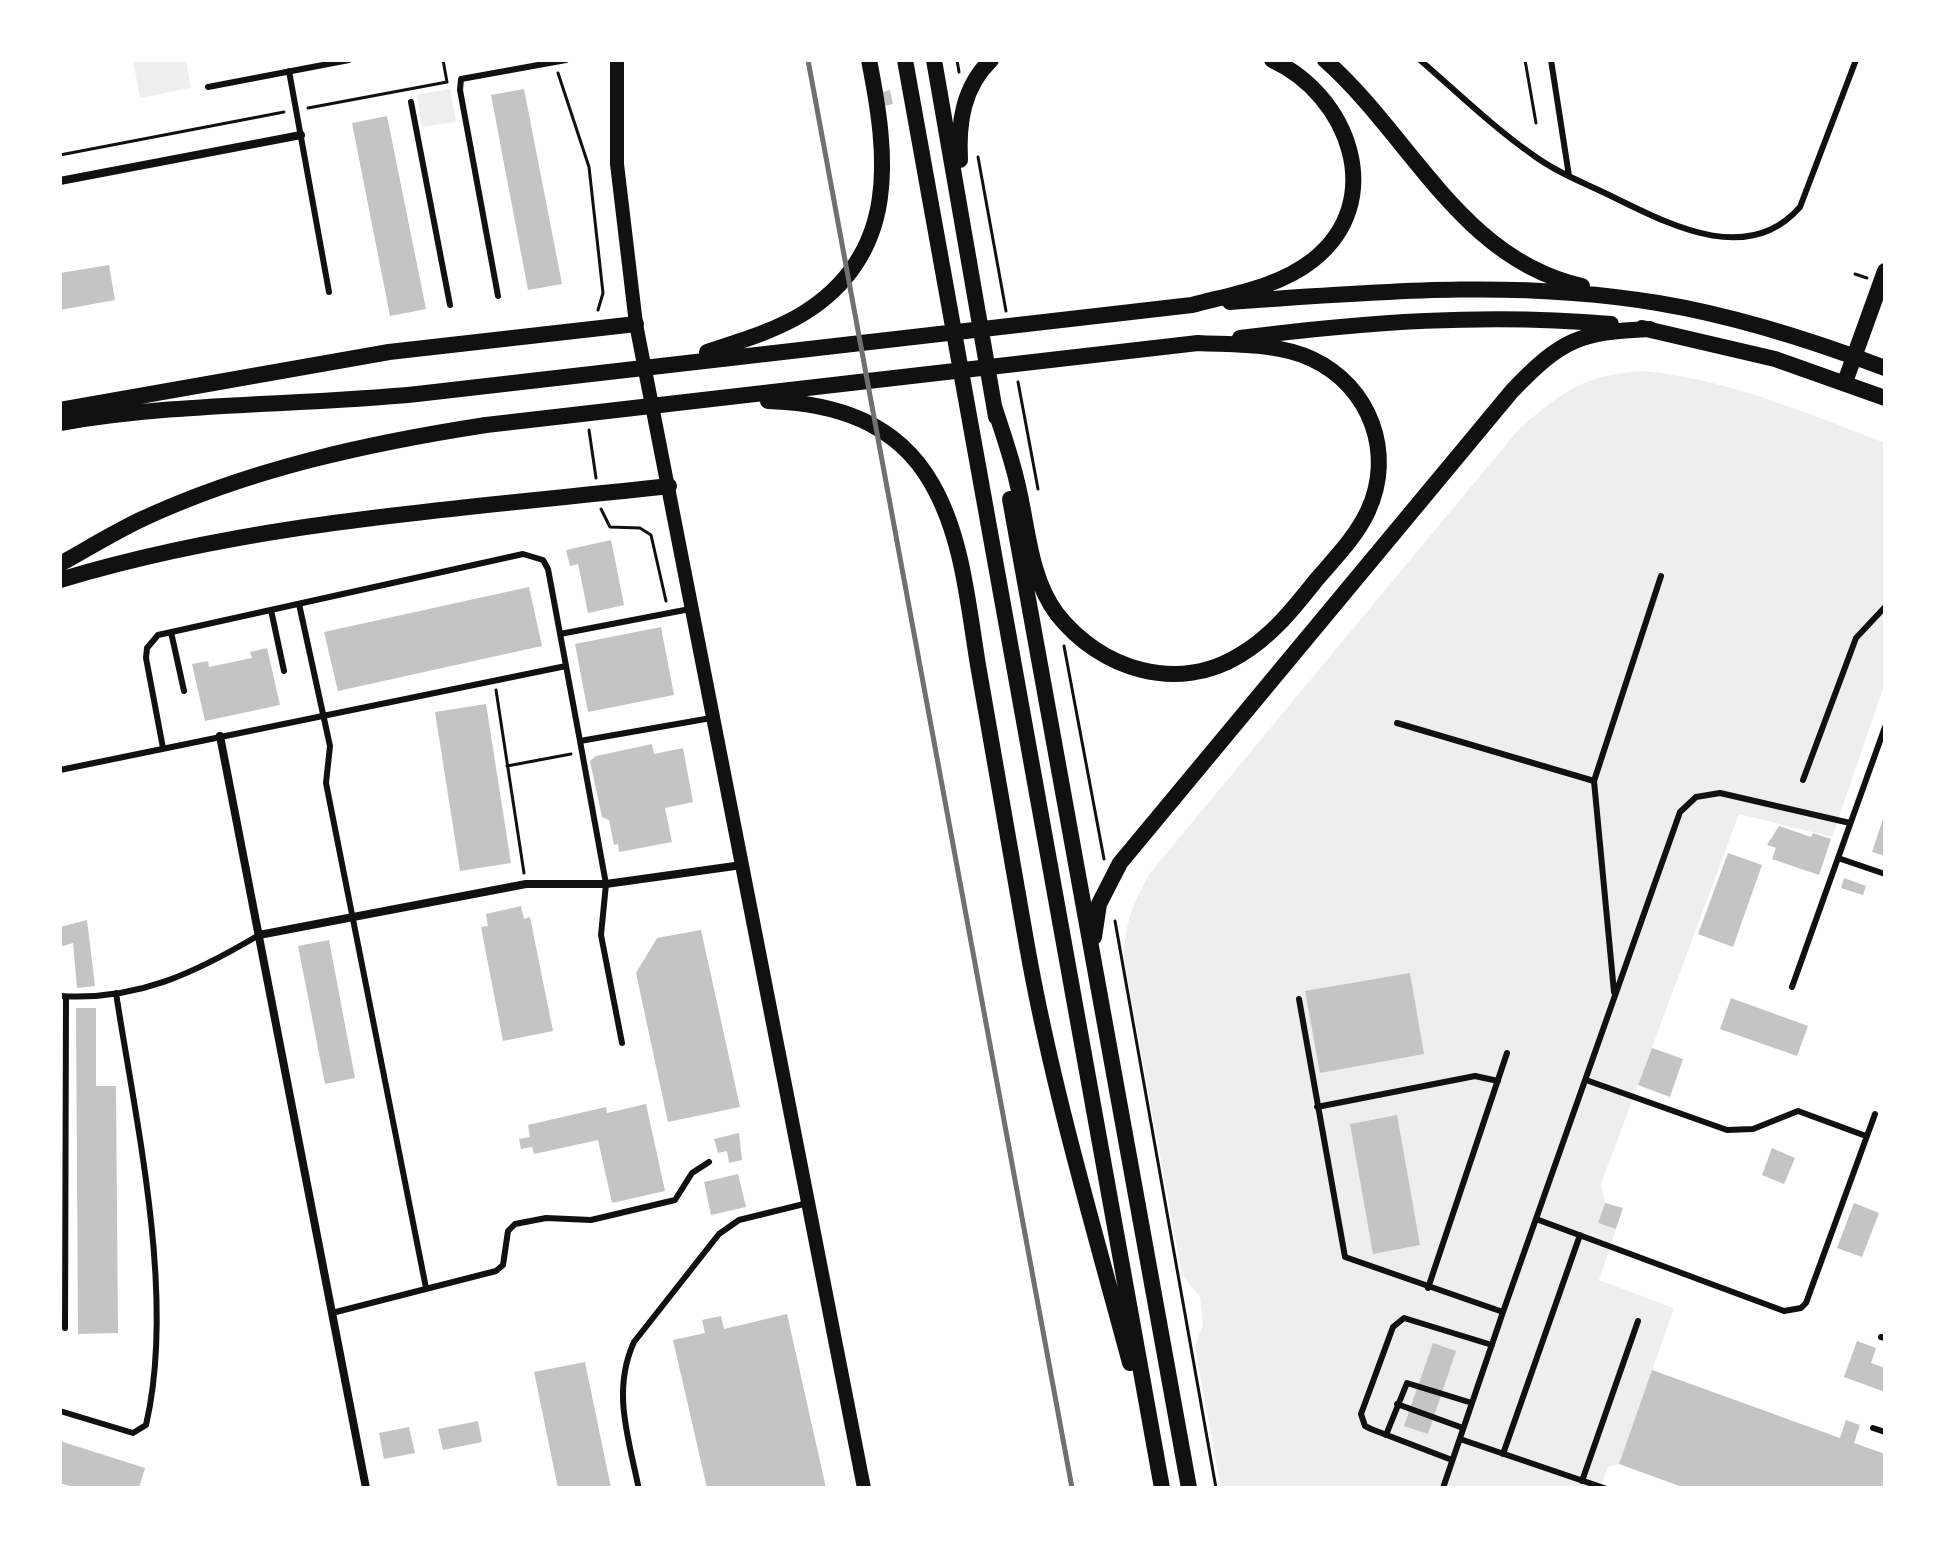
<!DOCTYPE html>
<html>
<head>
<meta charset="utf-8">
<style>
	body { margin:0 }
	#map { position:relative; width:1945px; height:1548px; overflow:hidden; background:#fff; font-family:Rubik,sans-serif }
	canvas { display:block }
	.frame { position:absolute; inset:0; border:62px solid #fff; pointer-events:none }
</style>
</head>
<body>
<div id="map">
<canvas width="1945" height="1548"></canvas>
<div class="frame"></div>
</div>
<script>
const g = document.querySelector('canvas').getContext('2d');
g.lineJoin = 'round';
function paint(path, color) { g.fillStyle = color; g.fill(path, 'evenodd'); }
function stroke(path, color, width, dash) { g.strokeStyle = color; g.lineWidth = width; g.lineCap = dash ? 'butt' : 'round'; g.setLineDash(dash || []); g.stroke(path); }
paint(new Path2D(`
	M133 60H186L191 88 140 98Z
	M450 89 456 122 422 127 417 95Z
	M1645 371C1730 380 1806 413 1885 443V683L1832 837 1739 814 1601 1184 1605 1203 1598 1223 1616 1229 1599 1280 1674 1308 1619 1464 1608 1467 1600 1488H1221L1195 1347 1203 1324 1200 1297 1182 1275 1124 959C1124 925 1133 903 1150 873L1519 429C1563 391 1585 374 1645 371Z`), '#eee');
paint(new Path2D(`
	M524 89 562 284 528 290 491 95Z
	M890 90 893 104 884 106 882 92Z
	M387 116 426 309 390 316 352 123Z
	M109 265 115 300 60 310V273Z
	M611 540 624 605 588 613 578 564 570 566 566 550Z
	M529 587 542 646 338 691 324 632Z
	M661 627 674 695 588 712 575 644Z
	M267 648 280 705 205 721 192 664 208 661 209 667 252 658 250 652Z
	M486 704 511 863 460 871 435 712Z
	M652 744 654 754 683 748 693 802 665 808 672 842 619 852 618 844 614 845 609 820 602 817 590 761 596 756Z
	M1884 816H1885V856L1872 852Z
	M1779 826 1811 837 1813 833 1831 839 1819 875 1772 859 1776 848 1767 845Z
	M1728 853 1762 865 1733 947 1698 934Z
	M1844 878 1866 886 1863 895 1841 888Z
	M521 906 524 919 530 917 553 1031 503 1041 481 927 488 926 486 914Z
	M87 920 95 986 77 988 73 943 60 947V927Z
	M701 930 740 1107 668 1122 636 973 657 938Z
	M329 940 355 1078 325 1084 298 946Z
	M1410 973 1424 1054 1320 1073 1305 991Z
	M1731 998 1808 1026 1797 1056 1720 1029Z
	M76 1008H96V1086H116L118 1333 78 1334Z
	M1652 1048 1683 1059 1670 1097 1638 1085Z
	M646 1104 665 1191 612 1203 598 1140 534 1154 532 1147 521 1149 519 1139 530 1137 528 1125 606 1107 607 1113Z
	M1397 1115 1420 1245 1373 1254 1350 1124Z
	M739 1133 742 1160 729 1163 727 1151 718 1153 714 1139Z
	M1772 1148 1795 1158 1784 1184 1762 1175Z
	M738 1174 746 1207 711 1215 704 1182Z
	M1605 1203 1623 1208 1616 1229 1598 1223Z
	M1854 1203 1879 1213 1862 1257 1837 1248Z
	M787 1314 826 1488H707L673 1340 705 1333 702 1320 721 1316 724 1329Z
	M1857 1341 1876 1348 1871 1363 1885 1368V1392L1844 1377Z
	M1433 1343 1456 1351 1428 1434 1404 1426Z
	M585 1362 611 1488H558L534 1372Z
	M1652 1370 1840 1438 1846 1420 1860 1425 1854 1443 1885 1454V1488H1685L1619 1464Z
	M478 1421 482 1442 443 1450 438 1429Z
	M409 1427 415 1453 384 1459 379 1433Z
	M60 1441 145 1468 139 1488H76L60 1483Z`), '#c4c4c4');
stroke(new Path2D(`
	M957 60 959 72
	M1525 60 1536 123
	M558 73 589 167 603 293 598 310
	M308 108 447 82 443 60
	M60 155 284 112
	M978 157 1006 311
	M1855 274 1867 278
	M1018 382 1038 489
	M589 430 596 478
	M601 509 610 527 640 528 651 535 666 601
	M1064 646 1104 859
	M496 690 524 873
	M507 766 571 754
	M1115 921 1216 1488`), '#111', 3);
stroke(new Path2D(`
	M1420 60C1457 92 1493 127 1533 155 1556 172 1584 183 1609 195 1667 223 1747 268 1800 207L1856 60
	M1551 60 1569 176
	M289 71 329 292
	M208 87 349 60
	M411 102 450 305
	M498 296 460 90 461 79 566 60
	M299 604 330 746 326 783 426 1288
	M271 610 284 671
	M171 632 184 691
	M560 634 690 609
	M1397 723 1594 781
	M1885 727 1838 858 1885 874
	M163 748 146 658 147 648 158 635 523 554 543 560 548 569 580 741
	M60 770 566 666
	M1803 780 1856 638 1885 607
	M1792 987 1838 858
	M1614 992 1594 781 1661 576
	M60 996C137 1001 195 973 259 935
	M1299 999 1345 1257 1503 1312 1443 1488
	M622 1043 601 935 606 884 580 741 711 718
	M1586 1080 1727 1130 1753 1129 1798 1111 1866 1136
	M1317 1107 1475 1076 1498 1081
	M1536 1219 1784 1311 1801 1308 1806 1303 1875 1114
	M1428 1288 1507 1053
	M1503 1312 1680 812 1696 797 1720 793 1850 823
	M332 1313 496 1271 503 1265 508 1231 515 1224 546 1218 591 1220 675 1200 692 1173 709 1162
	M65 1328 66 997
	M1881 1337 1885 1338
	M1397 1404 1463 1428
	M60 1411 133 1433 146 1425C176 1296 136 1124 116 993
	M1873 1428 1885 1432
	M1386 1435 1407 1383 1472 1403
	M1460 1439 1604 1488
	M1503 1454 1580 1235
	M1452 1460 1371 1429 1365 1426 1361 1414 1393 1327 1404 1318 1492 1345
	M1582 1481 1638 1321
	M638 1485C628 1436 612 1390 634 1342L719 1234 739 1220 808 1203`), '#111', 6);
stroke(new Path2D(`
	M60 181 301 135
	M220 736 366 1488
	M259 935 526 884H606L742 865`), '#111', 8);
stroke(new Path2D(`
	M617 60V164L636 324 864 1488`), '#111', 14);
stroke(new Path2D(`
	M905 60 1162 1488
	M934 60 996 417
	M1325 60C1411 136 1461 259 1582 286
	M960 160C958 123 963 87 991 60
	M1230 302C1372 292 1517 279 1658 303 1736 316 1811 340 1885 368
	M1642 328 1775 359 1885 398
	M1240 338C1364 322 1486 313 1611 324
	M707 352C740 341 775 331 804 313 900 253 888 156 869 60
	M1845 382 1885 271
	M768 401C835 403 897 422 932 484 963 538 968 605 978 665 994 759 1010 853 1027 946 1052 1087 1093 1225 1130 1363
	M60 410 389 352 636 324
	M60 423C178 402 298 406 417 394L1192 305C1233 294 1279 287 1313 260 1388 201 1349 95 1272 60
	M1010 499 1189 1488
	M60 564C87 549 113 533 140 520 249 469 369 443 486 425L1198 343C1235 345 1278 343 1312 359 1370 386 1395 453 1368 511 1356 537 1335 558 1317 579 1294 608 1272 636 1240 655 1177 694 1100 669 1057 614 1029 577 1028 525 1017 482 1011 456 1002 431 994 406
	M60 580C258 520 465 509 669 486
	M1094 937 1099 904 1120 863 1512 391C1562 339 1579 332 1650 329`), '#111', 16);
stroke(new Path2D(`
	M808 60 1072 1488`), '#707070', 5);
</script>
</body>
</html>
